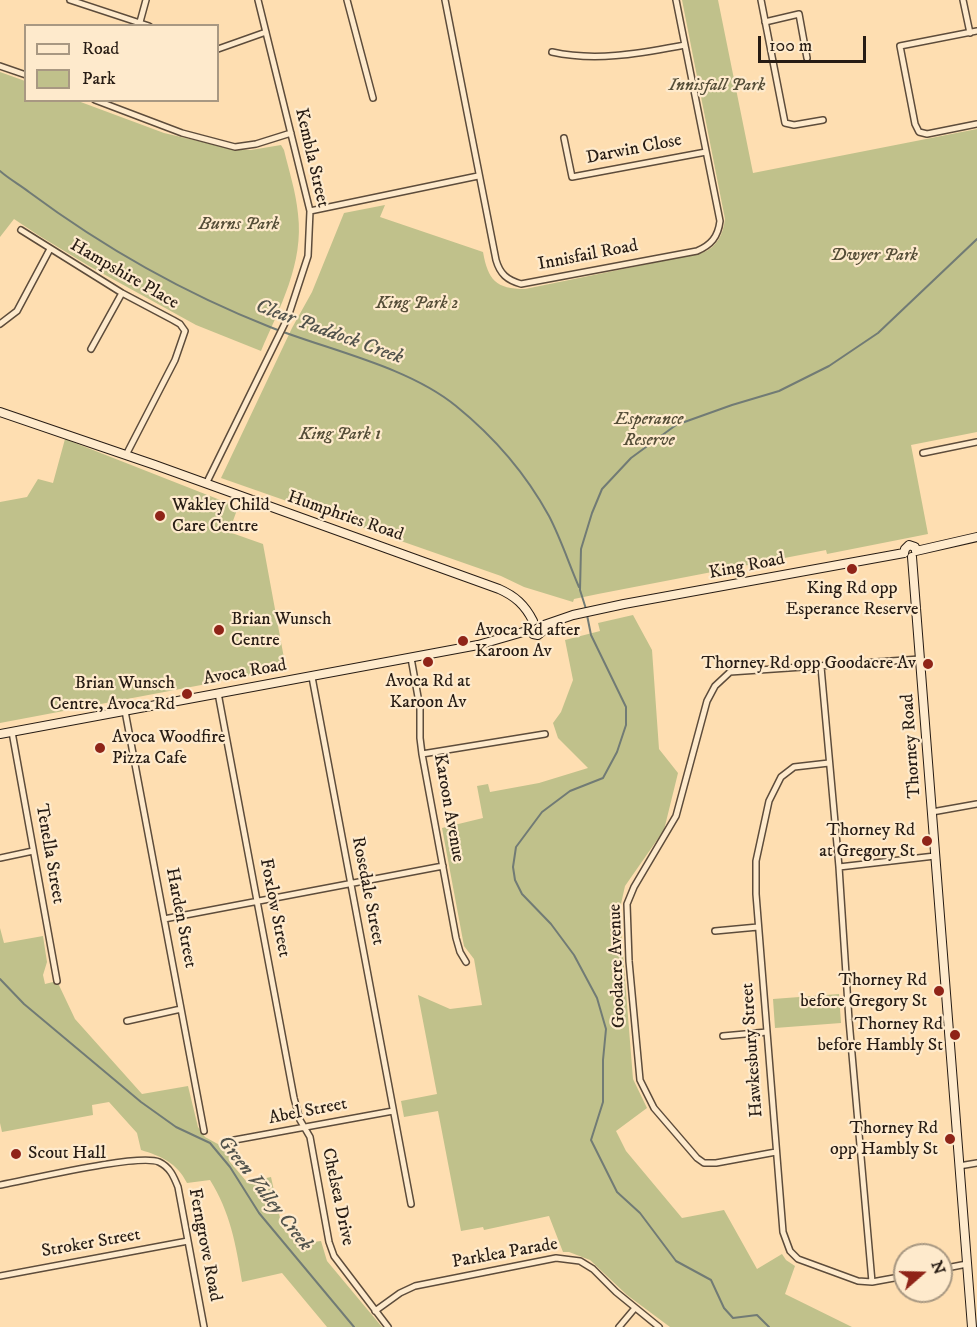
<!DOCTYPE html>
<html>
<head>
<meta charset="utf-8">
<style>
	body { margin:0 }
	#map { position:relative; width:977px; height:1327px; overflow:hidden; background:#fedeb1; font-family:"IM FELL DW Pica",serif }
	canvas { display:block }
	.legend { position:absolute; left:24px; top:24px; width:195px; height:78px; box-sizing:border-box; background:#feeacc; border:2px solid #a89882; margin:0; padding:8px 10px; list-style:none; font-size:18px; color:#271c14 }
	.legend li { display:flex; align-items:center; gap:12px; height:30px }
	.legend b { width:30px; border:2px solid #a89882 }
	.north { position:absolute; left:893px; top:1243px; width:60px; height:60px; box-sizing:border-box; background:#feeacc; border:2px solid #a89882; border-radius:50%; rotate:70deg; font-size:16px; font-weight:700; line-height:24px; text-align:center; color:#271c14 }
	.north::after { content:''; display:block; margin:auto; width:21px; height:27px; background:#8f2418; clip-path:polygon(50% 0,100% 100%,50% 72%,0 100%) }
	.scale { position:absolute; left:758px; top:36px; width:108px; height:27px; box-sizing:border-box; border:3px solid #271c14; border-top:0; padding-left:8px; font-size:18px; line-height:21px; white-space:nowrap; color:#271c14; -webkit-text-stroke:4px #feeacc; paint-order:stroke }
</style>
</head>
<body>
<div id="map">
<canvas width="977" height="1327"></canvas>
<ul class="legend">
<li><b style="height:8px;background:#feeacc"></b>Road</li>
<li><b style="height:16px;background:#c0c18b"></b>Park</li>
</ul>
<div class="north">N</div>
<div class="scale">100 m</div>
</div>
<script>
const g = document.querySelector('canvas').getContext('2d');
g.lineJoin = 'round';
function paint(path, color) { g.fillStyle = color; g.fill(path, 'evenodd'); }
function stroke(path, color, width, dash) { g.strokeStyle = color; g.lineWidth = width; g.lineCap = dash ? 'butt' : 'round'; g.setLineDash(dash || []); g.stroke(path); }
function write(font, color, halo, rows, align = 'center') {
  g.font = font + ' "IM FELL DW Pica",serif'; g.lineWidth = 4.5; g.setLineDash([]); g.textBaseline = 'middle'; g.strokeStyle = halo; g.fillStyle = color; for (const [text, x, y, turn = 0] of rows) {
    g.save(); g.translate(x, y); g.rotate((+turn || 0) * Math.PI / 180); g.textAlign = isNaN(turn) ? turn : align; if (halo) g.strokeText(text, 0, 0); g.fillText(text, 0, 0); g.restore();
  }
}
paint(new Path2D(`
	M682 0H718L753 173 977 129V432L911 445 928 534 827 554 826 550 598 594 574 599 573 602 524 587 501 576 221 478 292 328 312 292 344 213 385 205 380 217 483 252C488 280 496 289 525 289L702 253C717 247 723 235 725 219Z
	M0 72 25 81 26 100 78 101 164 133 232 149 251 150 281 145 284 150C289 171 296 192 298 214 304 263 280 307 261 351L196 325 89 266 38 235 14 219 0 237Z
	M65 439 238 507 229 532 263 544 286 669 0 723V502L27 497 38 479 53 483Z
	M633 615 652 650 659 749 678 773 664 830 625 886 621 904V929L633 1079 647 1108 616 1131 626 1151 682 1218 724 1210 757 1269 782 1254 786 1260 795 1266 785 1294 852 1327H670L627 1295 590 1260 569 1252H563L549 1216 484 1230 483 1227 461 1231 438 1111 404 1117 401 1101 437 1094 418 995 450 1009 482 1005 474 959 464 946 442 828 483 818 477 786 488 784 490 792 539 783 588 768 558 738 553 723 561 712 573 680 565 640 600 631 598 623Z
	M0 928 4 943 43 936 47 962 43 975 45 984 57 981 75 1019 142 1094 188 1086 198 1127 205 1137 227 1149 230 1162 247 1182 271 1177 282 1227 297 1244 321 1241 327 1261 382 1327H327L282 1273 242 1282C236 1244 230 1212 210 1180L187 1183C177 1163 161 1156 141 1150L137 1133 109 1102 92 1105 93 1115 2 1132 0 1123Z
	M839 994 841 1023 775 1028 773 999Z`), '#c0c18b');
stroke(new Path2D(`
	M0 171C9 179 20 185 29 192 103 247 184 293 270 327 328 350 407 366 456 406 493 436 526 474 549 516 561 539 569 564 579 587
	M586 609 580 590 581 549 592 513 602 489 631 458 676 425 732 405 779 391 829 366 878 333 977 239
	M587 615 591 635 626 707V725L617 752 603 778 570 791 542 812 516 847 513 867 515 880 522 894 551 924 574 955 597 998 606 1029 603 1060V1102L591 1140 617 1192 640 1213 676 1261 711 1280 724 1308 733 1318 757 1315 769 1327
	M0 979 24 1004 141 1102 176 1127 210 1143 230 1167 259 1213 354 1327`), '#717b75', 2);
const street = new Path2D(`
	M70 0 149 26
	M347 0 373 98
	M445 0 496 260C500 274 507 280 521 284L697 251C711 245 718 237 720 221L676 0
	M761 0 785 123 794 125 823 120
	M963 0 970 33
	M140 22 146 0
	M765 22 799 14 807 58
	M977 31 900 46 915 124 919 132 927 134 977 124
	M218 49 266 32
	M552 52C597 62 641 53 685 45
	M0 66 26 75
	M95 100 182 133 235 147 256 144 291 133
	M564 138 572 177 706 152
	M310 211 478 176
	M21 230 122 293 173 320 180 324 185 331 175 360 126 455
	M0 324 17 311 50 249
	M91 349 122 293
	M923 453 977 442
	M206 484 288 317 308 256 310 211 258 0
	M411 658 420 708V738L422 754 456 938 460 952 466 962
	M821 667 839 867 849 1020 872 1282
	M312 677 411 1204
	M218 693 294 1098 300 1120 310 1137 329 1242 334 1256 388 1327
	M125 711 204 1131
	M12 732 57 981
	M422 754 545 734
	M829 763 794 767 781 777 769 801 756 861V894L783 1232 790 1251 798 1259 858 1281 872 1282 905 1276
	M932 812 977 804
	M0 858 33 851
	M839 867 935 856
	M164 919 443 866
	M715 931 758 927
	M127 1021 181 1009
	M723 1036 767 1032
	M229 1141 393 1111
	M776 1152 716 1163H704L697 1158 654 1108 640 1080 629 961 627 904 634 887 676 816 707 701 715 686 730 672 920 659
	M959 1166 977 1163
	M0 1185C28 1180 139 1153 159 1162 170 1167 174 1177 178 1187L204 1327
	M941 1269 967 1264
	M0 1276 188 1241
	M375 1311 400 1293 415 1286 556 1258 580 1261 593 1269 616 1292 659 1327
	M619 1327 635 1308`);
const secondary = new Path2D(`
	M0 412 155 465 499 589C515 596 525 605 533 621
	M916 551 977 537
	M904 553 905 549 909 545 915 547 916 551
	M912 557 972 1327
	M544 625 573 615 624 604 904 553
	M530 630 533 634 538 635 544 630V625
	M0 734 478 645 530 630`);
stroke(street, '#5d4c3b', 8);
stroke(secondary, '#271c14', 10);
stroke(street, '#feeacc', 5);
stroke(secondary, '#feeacc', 8);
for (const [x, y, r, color] of [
	[160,516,6,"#8f2418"],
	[852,569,6,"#8f2418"],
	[219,630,6,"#8f2418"],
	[463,641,6,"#8f2418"],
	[428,662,6,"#8f2418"],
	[928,664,6,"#8f2418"],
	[187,694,6,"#8f2418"],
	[100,748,6,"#8f2418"],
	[927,841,6,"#8f2418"],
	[939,991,6,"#8f2418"],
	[955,1035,6,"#8f2418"],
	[950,1139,6,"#8f2418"],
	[16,1154,6,"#8f2418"]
]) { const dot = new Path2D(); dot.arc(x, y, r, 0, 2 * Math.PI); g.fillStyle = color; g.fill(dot); stroke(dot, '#feeacc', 2); }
write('italic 18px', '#554e38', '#feeacc', [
	["Innisfall Park",717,86],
	["Burns Park",239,225],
	["Dwyer Park",874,256],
	["King Park 2",417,304],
	["Esperance",649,420],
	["Reserve",649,441],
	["King Park 1",340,435]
]);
write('18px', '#271c14', '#feeacc', [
	["Darwin Close",634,150,-11],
	["Kembla Street",311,158,77],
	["Innisfail Road",588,256,-11],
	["Hampshire Place",124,275,30],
	["Humphries Road",345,517,19],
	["King Road",747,567,-11],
	["Avoca Road",245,673,-10],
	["Thorney Road",912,746,-94],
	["Karoon Avenue",448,808,80],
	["Tenella Street",49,854,80],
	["Rosedale Street",367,891,79],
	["Foxlow Street",274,908,79],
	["Harden Street",180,918,79],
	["Goodacre Avenue",618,966,-92],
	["Hawkesbury Street",753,1050,-94],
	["Abel Street",308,1112,-11],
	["Chelsea Drive",337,1197,78],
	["Stroker Street",91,1244,-10],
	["Ferngrove Road",204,1245,79],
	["Parklea Parade",505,1254,-10]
]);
write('18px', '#271c14', '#feeacc', [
	["Wakley Child",172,506,"left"],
	["Care Centre",172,527,"left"],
	["King Rd opp",852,589,"center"],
	["Esperance Reserve",852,610,"center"],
	["Brian Wunsch",231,620,"left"],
	["Centre",231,641,"left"],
	["Avoca Rd after",475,631,"left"],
	["Karoon Av",475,652,"left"],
	["Thorney Rd opp Goodacre Av",916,664],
	["Avoca Rd at",428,682,"center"],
	["Karoon Av",428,703,"center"],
	["Brian Wunsch",175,684],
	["Centre, Avoca Rd",175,705],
	["Avoca Woodfire",112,738,"left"],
	["Pizza Cafe",112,759,"left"],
	["Thorney Rd",915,831],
	["at Gregory St",915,852],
	["Thorney Rd",927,981],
	["before Gregory St",927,1002],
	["Thorney Rd",943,1025],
	["before Hambly St",943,1046],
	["Thorney Rd",938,1129],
	["opp Hambly St",938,1150],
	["Scout Hall",28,1154,"left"]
], 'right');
write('italic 20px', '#52534c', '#feeacc', [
	["Clear Paddock Creek",329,333,20],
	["Green Valley Creek",264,1194,52]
]);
</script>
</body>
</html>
